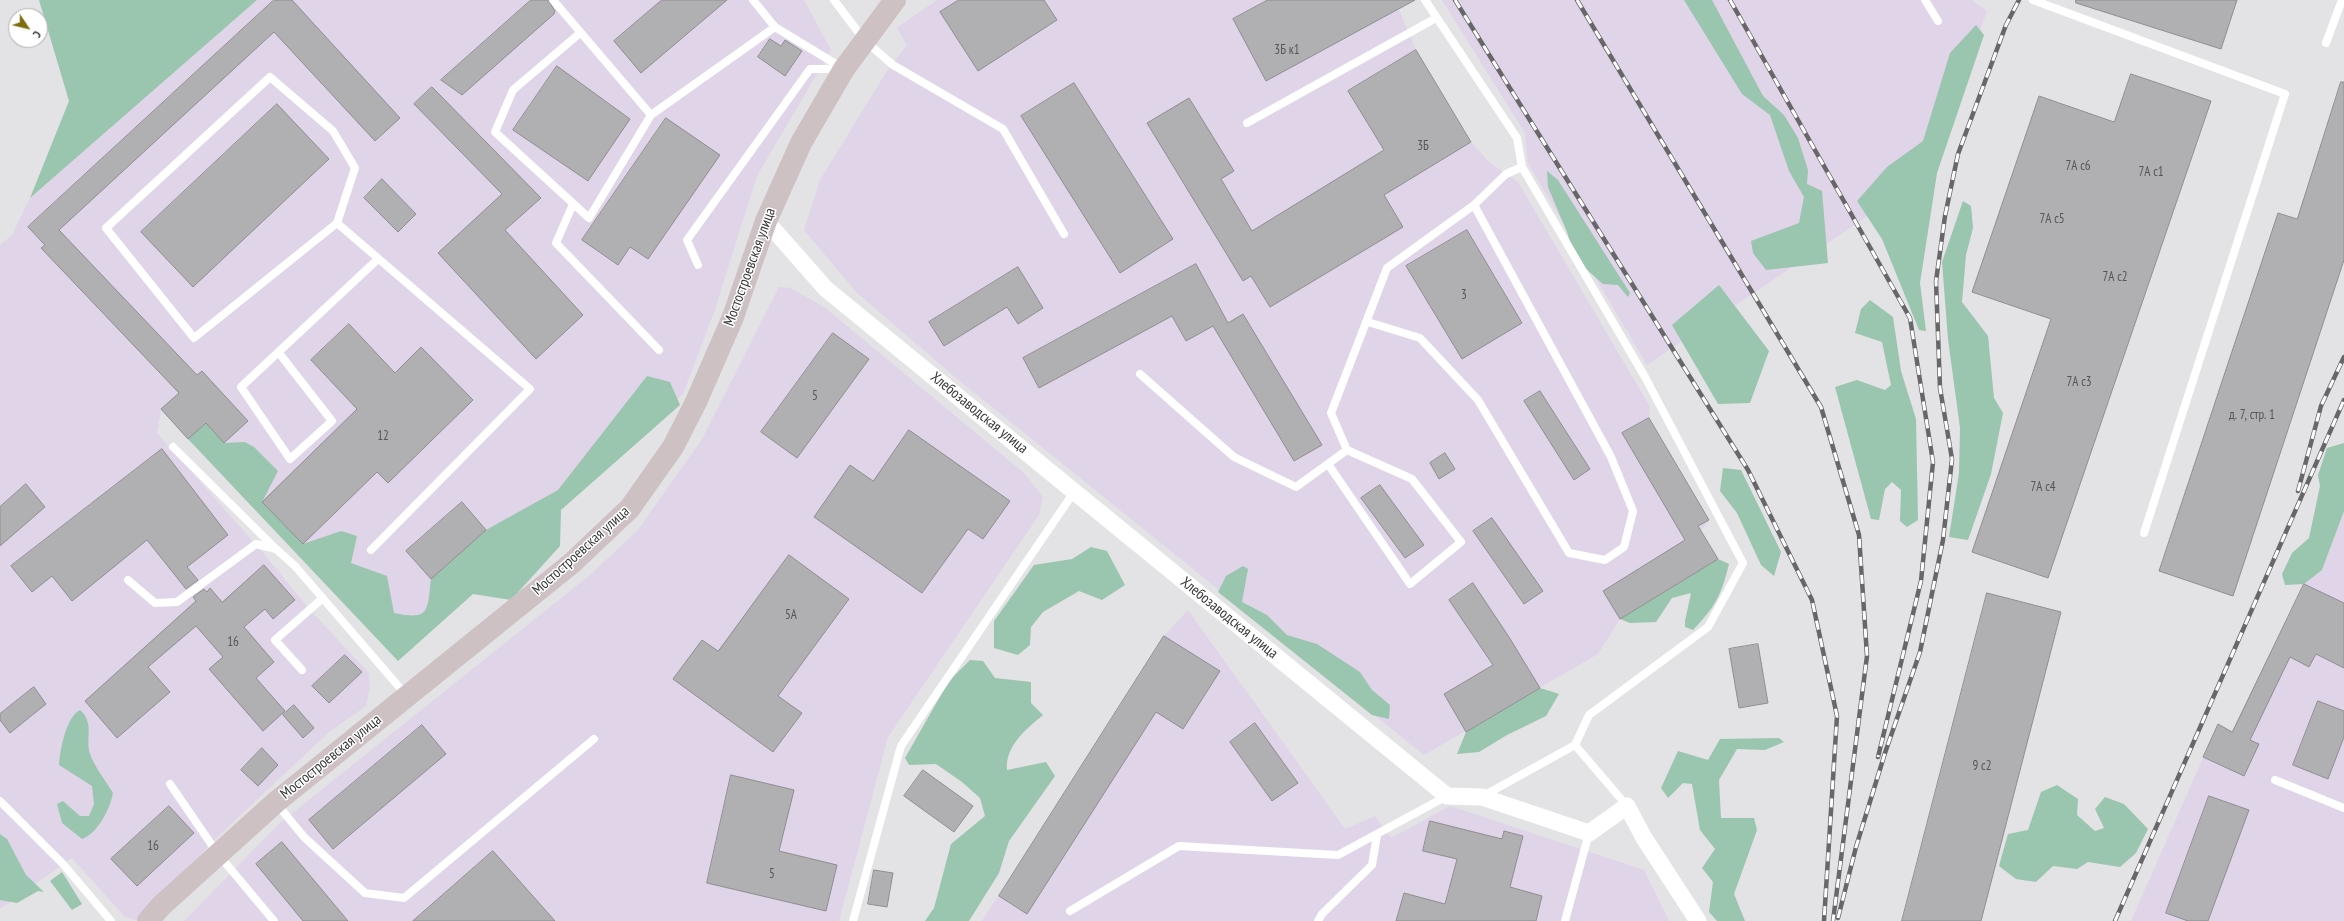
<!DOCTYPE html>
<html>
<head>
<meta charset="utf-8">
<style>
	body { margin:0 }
	#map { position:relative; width:2344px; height:921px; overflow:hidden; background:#e3e2e5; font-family:"PT Sans Narrow",sans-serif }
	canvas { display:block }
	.north { position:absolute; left:8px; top:8px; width:40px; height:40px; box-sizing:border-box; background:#fff; border:1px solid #afafaf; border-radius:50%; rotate:125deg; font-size:11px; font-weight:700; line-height:16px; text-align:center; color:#383738 }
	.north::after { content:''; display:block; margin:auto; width:14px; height:18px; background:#7e6e0c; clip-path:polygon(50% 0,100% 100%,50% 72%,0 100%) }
</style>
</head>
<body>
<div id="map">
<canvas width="2344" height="921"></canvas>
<div class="north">С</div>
</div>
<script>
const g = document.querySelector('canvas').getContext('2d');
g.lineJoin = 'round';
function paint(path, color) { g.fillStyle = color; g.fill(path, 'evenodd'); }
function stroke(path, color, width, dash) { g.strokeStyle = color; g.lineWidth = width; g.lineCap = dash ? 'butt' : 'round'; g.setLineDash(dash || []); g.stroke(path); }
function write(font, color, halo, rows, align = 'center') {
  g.font = font + ' "PT Sans Narrow",sans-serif'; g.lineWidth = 3; g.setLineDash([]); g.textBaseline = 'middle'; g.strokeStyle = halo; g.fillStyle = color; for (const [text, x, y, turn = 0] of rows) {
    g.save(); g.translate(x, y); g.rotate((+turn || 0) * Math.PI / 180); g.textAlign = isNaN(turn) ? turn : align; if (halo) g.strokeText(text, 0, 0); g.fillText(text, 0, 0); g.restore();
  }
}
paint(new Path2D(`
	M257 0H804L831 50 757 176 714 312 683 394 399 644 188 439 161 410 157 433 265 555 309 609 369 673 370 687 366 706 328 733 211 843 139 921 125 917 72 858 0 909V245L12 235 30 198Z
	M937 0H1395L1416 50 1471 142 1490 163 1518 182 1650 407 1649 418 1709 520 1701 531 1718 559 1620 619 1598 654 1424 755 961 382 857 293 804 230 820 180 885 74 907 45 897 28Z
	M1442 0H1972L1987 11 1927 176 1647 365 1528 163 1525 133Z
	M779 287 790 288 824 307 1024 473 1043 497 1039 515 888 737 839 921H184L280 823 590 575 638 530 702 439Z
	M2344 511V921H2131L2218 724 2232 731 2304 584 2322 570Z
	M1188 610 1345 829 1375 816 1391 838 1450 806 1644 870 1669 921H982L1164 636Z`), '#dfd4e8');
paint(new Path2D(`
	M39 0H257L30 198 69 101Z
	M1684 0H1712L1763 96 1784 115 1798 138 1808 170 1807 184 1822 191 1828 263 1766 270 1753 253 1751 241 1799 223 1804 197 1789 171 1770 115 1742 94Z
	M1976 25 1984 35 1937 173 1920 283 1926 331 1919 330 1882 239 1857 201 1887 167 1923 141 1950 53Z
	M1547 171 1558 180 1630 293 1628 297 1618 285 1603 284 1576 260 1567 232 1548 187Z
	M1963 201 1971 206 1973 228 1966 255 1962 302 1988 336 1994 398 2003 413 1991 474 1968 540 1949 537 1959 473 1960 428 1948 339 1942 262Z
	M1719 285 1769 351 1750 403 1718 404 1672 325Z
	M1870 300 1893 317 1901 371 1916 419 1918 520 1907 527 1900 521 1901 490 1892 482 1885 489 1879 520 1871 519 1835 387 1857 380 1885 390 1891 385 1882 342 1855 333 1861 309Z
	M647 376 670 382 680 405 561 510 560 546 511 600 473 594 398 661 188 439 206 423 224 443 245 442 254 447 278 471 262 502 303 544 341 531 357 536 351 563 387 576 394 613C431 621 427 610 431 579L486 530 558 490Z
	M2344 443V511L2322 570 2304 584 2285 585 2282 574 2292 553 2309 538 2320 486 2318 475 2327 448Z
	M1723 468 1741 470 1781 552 1774 576 1761 565 1737 513 1720 491Z
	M1091 547 1107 551 1125 585 1102 600 1079 591 1043 612 1031 627 1030 645 1018 655 994 648V621L1034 565 1072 559Z
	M1718 559 1729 564C1721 596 1715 607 1693 630L1685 627V621L1691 593 1672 598 1656 622 1630 623 1620 619Z
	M1243 566 1248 569 1242 602 1267 615 1287 635 1317 644 1360 672 1372 690 1390 705 1389 719 1372 715 1218 592 1226 576Z
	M970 660 983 661 995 678 1031 682V703L1043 715C1026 729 1005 746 1007 770L1046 762 1055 776 1009 841 999 873 969 921H925L934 908 951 844 985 816 980 798 962 782 936 764 909 765 905 758 949 681Z
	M1540 688 1559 694 1546 716 1507 735 1479 752 1457 754 1466 732Z
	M80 710C95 723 85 739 90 754 95 768 106 781 113 793 110 809 98 833 82 839L62 823 57 804 63 801 80 816H89L94 804 92 786 59 765C60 750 66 717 80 710Z
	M1779 738 1784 742 1765 750 1737 749 1719 780 1721 818H1754L1757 830 1734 894 1745 921H1717L1709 912 1713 882 1702 868 1715 849 1700 830 1692 784 1683 783 1668 798 1661 788 1678 751 1708 760 1720 739Z
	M2057 785 2078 799 2077 815 2095 831 2104 828 2095 809 2105 797 2124 804 2148 829 2136 853 2120 867 2088 862 2077 869 2053 866 2036 882 2016 879 1999 866 2008 834 2028 830 2041 792Z
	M0 834 7 839 26 875 44 892 38 891 17 903 0 900Z
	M62 872 82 904 72 910 50 881Z`), '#9ac5ae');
const building = new Path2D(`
	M274 0H292L400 118 375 141 274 32 59 230 197 375 202 371 248 421 224 443 206 423 188 439 161 409 179 393 41 248 45 245 28 227Z
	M531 0H548L555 11 554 14 462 95 441 80Z
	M662 0H727L641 73 614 41Z
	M959 0H1044L1057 20 978 71 940 12Z
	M1268 0H1415L1266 81 1233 19Z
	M2076 0H2237L2221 49 2076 3Z
	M770 39 781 46 785 40 802 51 785 76 758 57Z
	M1416 50 1471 142 1384 195 1403 227 1270 307 1251 276 1243 281 1147 123 1189 98 1234 171 1221 179 1252 231 1384 150 1348 91Z
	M557 66 630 119 588 181 513 130Z
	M2131 74 2211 101 2048 578 1972 552 2051 319 1972 292 2039 96 2114 122Z
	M2341 82H2344V260L2233 596 2159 571 2278 213 2297 219Z
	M1074 83 1173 239 1120 273 1021 116Z
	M432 87 541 198 505 230 583 315 536 359 438 253 502 194 414 104Z
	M277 104 329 159 193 287 141 232Z
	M666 118 720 155 648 259 630 247 618 265 582 240Z
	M382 179 416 214 398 232 364 198Z
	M1467 230 1522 323 1462 359 1406 266Z
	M1196 264 1228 323 1243 314 1322 445 1294 461 1213 326 1186 341 1172 316 1039 388 1023 358Z
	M1018 267 1043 308 1018 324 1007 307 944 346 929 322Z
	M349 324 395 373 421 347 473 400 388 483 377 472 303 544 262 502 357 409 311 360Z
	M833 333 869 359 797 458 761 432Z
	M1540 391 1590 469 1574 480 1524 401Z
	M1649 418 1709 520 1698 526 1718 559 1620 619 1603 591 1685 540 1622 433Z
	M909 430 1010 501 983 539 968 529 922 593 814 517 850 465 873 481Z
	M162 449 228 535 187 567 198 580 186 589 147 540 72 601 52 576 32 592 11 566Z
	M1445 453 1455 469 1439 479 1430 463Z
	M26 484 45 507 0 546V507Z
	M1380 485 1424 545 1405 558 1361 498Z
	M462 502 486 530 431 579 406 551Z
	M1492 518 1543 591 1524 604 1473 531Z
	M789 555 849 599 778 696 802 713 773 752 673 679 702 640 718 651Z
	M264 565 295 600 273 619 265 609 244 627 274 662 256 678 285 711 263 731 209 669 223 657 196 626 148 667 170 692 117 738 85 701 196 601 193 597 204 589 207 592 210 588 222 602Z
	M1473 583 1509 637 1540 688 1466 732 1444 694 1493 665 1449 600Z
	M2304 584 2344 603V668L2316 654 2309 667 2290 657 2250 740 2259 744 2244 776 2203 757 2218 724 2232 732Z
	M1987 593 2061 612 1981 921H1902Z
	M1164 636 1220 671 1183 729 1156 712 1027 914 999 896Z
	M1758 644 1768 703 1739 708 1729 649Z
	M345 655 362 672 329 703 312 686Z
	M34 687 46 704 10 733 0 720V714Z
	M2318 701 2344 711V737L2328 779 2293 765Z
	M294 705 314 728 303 738 283 715Z
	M1255 723 1298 783 1272 801 1230 742Z
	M422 725 446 754 333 849 309 820Z
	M262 748 278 765 258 786 241 770Z
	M923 770 973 806 954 832 904 796Z
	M731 775 794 790 779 851 837 865 826 911 707 883Z
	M2209 796 2249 810 2208 921H2188L2166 913Z
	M169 806 194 833 137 886 111 859Z
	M1430 821 1502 839 1504 831 1523 836 1510 887 1542 896 1536 921H1396L1404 893 1445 904 1457 859 1423 851Z
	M282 842 348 921H303L256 864Z
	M493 851 555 921H413Z
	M874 870 893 873 887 907 868 904Z`);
paint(building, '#b0afb2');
stroke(building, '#8f8e91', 1);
stroke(new Path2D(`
	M553 0 651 115
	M753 0 775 27 844 69
	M834 0 865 41 893 65 1003 129 1064 234
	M1425 0 1517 138 1522 167 1645 377 1743 563 1708 627 1589 715 1575 745
	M1925 0 1938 21
	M2033 0 2285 94 2144 533
	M580 33 513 90 495 132 589 218 651 115 775 27
	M2326 43 2342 0
	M1247 123 1436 18
	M573 204 556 243 659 350
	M337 223 194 338 106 228 270 77 333 131 355 168 337 223 530 389 371 550
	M698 265 687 240 810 69H841
	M1368 322 1420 338 1478 400 1569 553 1605 560 1624 547 1633 511 1611 457 1474 205
	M279 353 332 421 290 459 241 387 378 259
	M1140 374 1234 457 1296 487 1347 450 1331 413 1387 268 1474 205 1506 174 1522 167
	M173 447 276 549
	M1328 464 1410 584 1461 542 1412 479 1347 450
	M128 580 155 603 177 602 256 544 276 549 295 566 406 695
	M302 670 275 640 323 598
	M2275 780 2344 808
	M170 784 218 854 274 921
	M1483 796 1575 745 1627 806
	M0 801 63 864 111 921
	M276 803 304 837 365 893 404 898 594 739
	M1070 911 1179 846 1338 855 1447 796
	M853 921 901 746 1074 492
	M1318 921 1322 914 1372 865 1377 835
	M1565 921 1589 833`), '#fff', 8);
stroke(new Path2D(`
	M766 221 826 289 1447 796 1482 797 1589 833 1627 806 1644 838 1698 921`), '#fff', 17);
stroke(new Path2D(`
	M148 921 161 906 276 802 572 563 630 508 673 447 696 402 733 317 766 221 801 143 844 69 895 0`), '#cec1c4', 22);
const rail = new Path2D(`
	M1455 0 1748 470 1812 600 1837 716 1824 921
	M1577 0 1821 407 1859 535 1867 656 1833 921
	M1730 0 1910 318 1933 462 1921 581 1878 757
	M2298 491 2321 406 2344 357
	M1838 918 1856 847 1885 753 1920 652 1943 540 1952 459 1940 388 1936 281 1945 216 1958 154 2006 25 2019 0
	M2115 921 2344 400`);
stroke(rail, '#676668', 4.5);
stroke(rail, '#fff', 3, [9]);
write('13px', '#565556', null, [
	["3Б к1",1287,50],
	["3Б",1423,146],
	["7А с6",2078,166],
	["7А с1",2151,172],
	["7А с5",2052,219],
	["7А с2",2115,277],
	["3",1464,295],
	["7А с3",2079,382],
	["5",815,396],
	["д. 7, стр. 1",2252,415],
	["12",383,436],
	["7А с4",2043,487],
	["5А",791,615],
	["16",233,642],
	["9 с2",1982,766],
	["16",153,846],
	["5",772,874]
]);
write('15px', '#383738', '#fff', [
	["Мостостроевская улица",750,267,-70],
	["Хлебозаводская улица",979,413,39],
	["Мостостроевская улица",581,551,-42],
	["Хлебозаводская улица",1229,618,39],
	["Мостостроевская улица",331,757,-39]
]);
</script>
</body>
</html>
